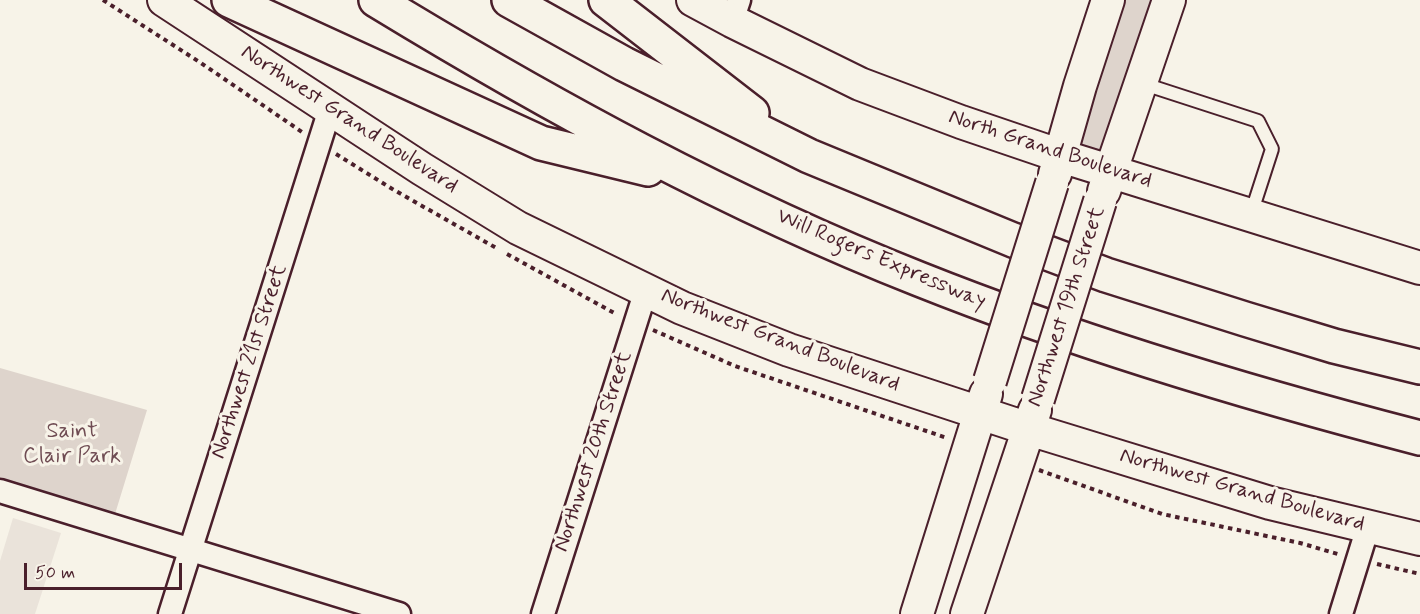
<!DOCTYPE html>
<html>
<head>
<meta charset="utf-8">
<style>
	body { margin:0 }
	#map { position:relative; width:1420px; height:614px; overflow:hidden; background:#f7f3e8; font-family:Mynerve,sans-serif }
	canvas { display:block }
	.scale { position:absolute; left:24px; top:563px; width:158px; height:27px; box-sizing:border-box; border:3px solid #4a1f2b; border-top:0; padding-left:8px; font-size:18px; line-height:21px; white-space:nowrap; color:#4a1f2b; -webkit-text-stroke:4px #f7f3e8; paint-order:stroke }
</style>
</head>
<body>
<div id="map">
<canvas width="1420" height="614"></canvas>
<div class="scale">50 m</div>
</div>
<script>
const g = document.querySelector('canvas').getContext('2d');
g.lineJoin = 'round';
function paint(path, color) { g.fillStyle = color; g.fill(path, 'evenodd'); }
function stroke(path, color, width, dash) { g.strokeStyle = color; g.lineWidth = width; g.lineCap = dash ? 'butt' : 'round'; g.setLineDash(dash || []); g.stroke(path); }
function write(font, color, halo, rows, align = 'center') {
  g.font = font + ' Mynerve,sans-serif'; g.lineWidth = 6; g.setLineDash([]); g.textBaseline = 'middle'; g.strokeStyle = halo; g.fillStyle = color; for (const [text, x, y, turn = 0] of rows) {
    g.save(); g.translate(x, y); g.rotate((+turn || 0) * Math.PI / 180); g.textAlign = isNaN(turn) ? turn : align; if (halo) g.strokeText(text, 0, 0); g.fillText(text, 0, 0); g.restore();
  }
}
paint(new Path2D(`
	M13 518 61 533 35 614H0V561Z`), '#eae3da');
paint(new Path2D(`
	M1119 0H1159L1103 149 1099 151 1082 145 1080 142C1094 95 1104 47 1119 0Z
	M0 368 147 410 115 514 0 479Z`), '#ded4cc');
const lane = new Path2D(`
	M1141 83 1258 121 1272 149 1251 214`);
const street = new Path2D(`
	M732 21 739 0
	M0 491 399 614
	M170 614 330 109
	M543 614 646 290
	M1341 614 1368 527`);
const secondary = new Path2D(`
	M164 0 422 169 518 228 682 308 789 350 1029 429 1270 503 1420 539
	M693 0 732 21 860 84 961 122 1061 156 1420 268
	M1055 174 1080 86 1108 0
	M1104 191 1169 0
	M917 614 986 394
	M967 614 1035 410`);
const highway = new Path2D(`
	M229 0 541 143 648 169
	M376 0C550 106 729 204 919 279 1082 344 1250 394 1420 438
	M509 0 624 64 809 156 1013 240 1106 275 1245 319 1334 346 1420 367
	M606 0 752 113`);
stroke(lane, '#4a1f2b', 16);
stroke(street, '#4a1f2b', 27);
stroke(secondary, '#4a1f2b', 36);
stroke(highway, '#4a1f2b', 38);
stroke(new Path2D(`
	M103 0 201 63 302 132
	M336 154 394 190 498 249
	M507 254 616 314
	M653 330 735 366 947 438
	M1039 470 1162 514 1300 543 1338 554
	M1377 564 1420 574`), '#4a1f2b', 4, [4.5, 4.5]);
stroke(lane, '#f7f3e8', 12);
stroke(street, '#f7f3e8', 22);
stroke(secondary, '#f7f3e8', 32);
stroke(highway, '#f7f3e8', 33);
const secondaryBridge = new Path2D(`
	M990 381 1052 183
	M1038 399 1100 201`);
stroke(secondaryBridge, '#4a1f2b', 36, []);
stroke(secondaryBridge, '#f7f3e8', 32);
write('22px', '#4a1f2b', '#f7f3e8', [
	["Northwest Grand Boulevard",349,120,33],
	["North Grand Boulevard",1050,150,18],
	["Will Rogers Expressway",881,260,23],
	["Northwest 19th Street",1067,307,-72],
	["Northwest Grand Boulevard",780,341,21],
	["Northwest 21st Street",250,362,-72],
	["Northwest 20th Street",594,452,-72],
	["Northwest Grand Boulevard",1242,491,16]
]);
write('22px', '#6f4c53', '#f7f3e8', [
	["Saint",72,432],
	["Clair Park",72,457]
]);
</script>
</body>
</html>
